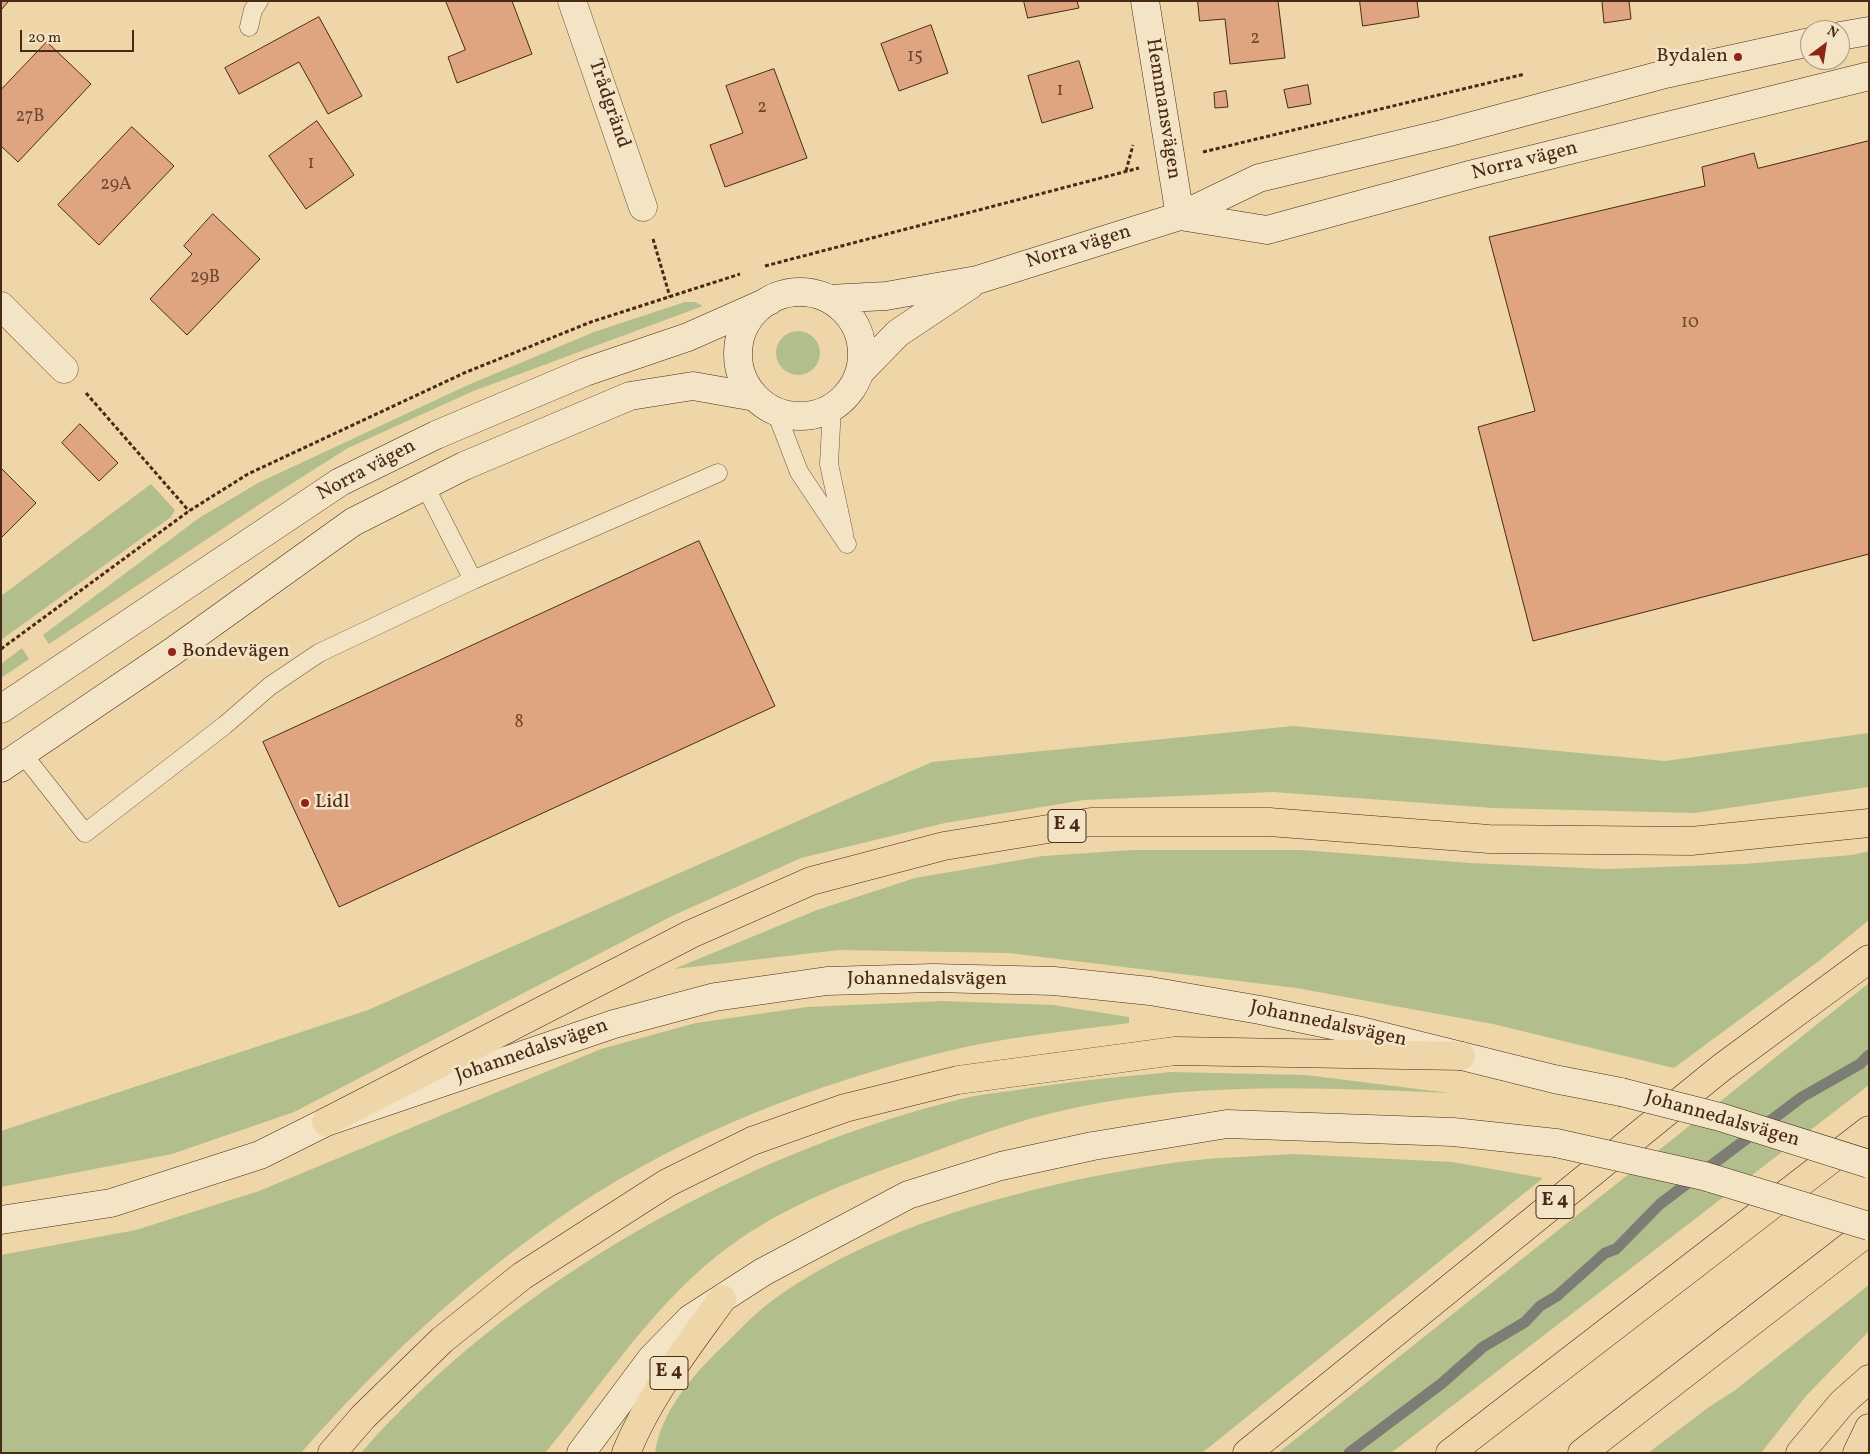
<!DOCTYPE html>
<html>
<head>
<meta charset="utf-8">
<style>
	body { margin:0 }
	#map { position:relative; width:1870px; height:1454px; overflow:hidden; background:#eed6a8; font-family:Vollkorn,serif }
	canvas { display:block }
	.frame { position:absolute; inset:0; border:2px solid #492918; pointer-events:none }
	.north { position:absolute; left:1800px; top:20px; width:50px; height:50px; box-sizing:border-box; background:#f4e4c6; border:1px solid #b09980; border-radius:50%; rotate:31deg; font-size:14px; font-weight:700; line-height:20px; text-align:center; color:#492918 }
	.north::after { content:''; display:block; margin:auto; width:18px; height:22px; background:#8f2418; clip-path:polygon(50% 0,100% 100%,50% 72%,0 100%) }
	.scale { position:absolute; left:20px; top:30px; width:114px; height:22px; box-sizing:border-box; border:2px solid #492918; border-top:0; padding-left:6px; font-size:15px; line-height:18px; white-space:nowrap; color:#492918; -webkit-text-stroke:4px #f4e4c6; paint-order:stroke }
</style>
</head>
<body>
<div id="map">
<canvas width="1870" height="1454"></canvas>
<div class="frame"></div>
<div class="north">N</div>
<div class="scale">20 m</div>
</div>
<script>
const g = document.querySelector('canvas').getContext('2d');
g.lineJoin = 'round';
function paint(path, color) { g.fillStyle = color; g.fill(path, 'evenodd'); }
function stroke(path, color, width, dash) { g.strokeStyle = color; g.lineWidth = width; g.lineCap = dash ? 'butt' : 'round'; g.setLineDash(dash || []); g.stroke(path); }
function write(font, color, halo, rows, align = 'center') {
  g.font = font + ' Vollkorn,serif'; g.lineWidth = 5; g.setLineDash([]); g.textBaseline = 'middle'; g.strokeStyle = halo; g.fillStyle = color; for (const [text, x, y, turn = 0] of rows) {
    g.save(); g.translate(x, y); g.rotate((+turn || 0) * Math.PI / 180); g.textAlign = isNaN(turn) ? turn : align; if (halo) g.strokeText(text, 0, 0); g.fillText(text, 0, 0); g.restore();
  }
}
paint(new Path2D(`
	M685 302H695L703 306 471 392 348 448 269 498 49 644 43 635 199 518 258 483 468 385 594 332Z
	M776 353a22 22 0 1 1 44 0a22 22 0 1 1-44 0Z
	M151 484 175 510 171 517 1 640V596Z
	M22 648 29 659 1 678V664Z
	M1293 726 1665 761 1869 733V787L1695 813 1493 808 1273 792 1084 800 945 823 801 858 672 916 294 1112 172 1154 1 1187V1131L368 1010 932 762Z
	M1132 850H1302L1470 863 1606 869 1744 864 1852 855 1869 851V920L1819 961 1674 1068 1493 1024 1296 988 1009 953 839 950 674 969 817 910 915 878 1043 856Z
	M1869 983V1085L1391 1453H1278Z
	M942 1001 1053 1005 1129 1017V1023C1069 1031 1007 1037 948 1051 817 1083 685 1133 572 1209 471 1277 381 1361 301 1453H1V1255L136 1230 259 1191 601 1049 696 1023 807 1007Z
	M1171 1072 1306 1075 1450 1093C1325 1088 1197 1081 1074 1108 1015 1120 958 1143 902 1163 837 1186 772 1212 718 1255 649 1310 601 1386 545 1453H361C508 1284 744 1152 961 1099 977 1095 994 1093 1011 1091 1064 1082 1118 1077 1171 1072Z
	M1293 1154 1452 1162 1543 1178 1202 1453H655C661 1411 693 1375 723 1346 736 1334 749 1319 764 1307 869 1225 1034 1184 1165 1164 1207 1157 1251 1157 1293 1154Z
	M1869 1285V1331L1806 1396 1761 1453H1648L1709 1407 1734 1391Z`), '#b2bf8c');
stroke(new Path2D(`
	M1349 1453 1441 1384 1483 1347 1525 1322 1540 1306 1557 1296 1605 1253 1616 1249 1660 1204 1802 1097 1860 1064 1869 1055`), '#7c7e75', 11);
const building = new Path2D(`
	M1 1H9L1 10Z
	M446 1H512L532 54 457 83 448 57 465 50Z
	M1024 1H1077L1079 8 1028 18Z
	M1198 1H1278L1285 58 1230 64 1225 19 1200 21Z
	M1360 1H1417L1419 17 1363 26Z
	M1629 1 1631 19 1604 23 1602 2Z
	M319 17 362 96 328 114 299 62 239 94 225 68Z
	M931 25 948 73 899 91 881 44Z
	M47 42 91 84 18 162 1 146V90Z
	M1079 61 1093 108 1042 123 1028 76Z
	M774 69 807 158 725 187 710 145 743 133 726 86Z
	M1308 85 1311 104 1288 108 1284 90Z
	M1226 91 1228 107 1215 108 1214 93Z
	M317 121 354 175 306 209 269 156Z
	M132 127 174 166 99 245 58 205Z
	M1869 141V554L1533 641 1478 427 1535 411 1489 237 1705 186 1702 167 1754 153 1758 168Z
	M213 214 260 259 187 335 150 299 192 254 184 246Z
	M80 424 118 463 99 481 62 443Z
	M1 468 36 503 1 538Z
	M699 541 775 706 339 907 263 742Z`);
paint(building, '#dfa580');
stroke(building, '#492918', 1);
const lane = new Path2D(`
	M249 27 253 10 259 1
	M832 407 829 464 844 534
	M776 412 799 472 847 544
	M425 486 473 580
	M22 753 85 833 225 725 270 686 319 653 473 580 718 473`);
const street = new Path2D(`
	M572 1 643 207
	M1 306 64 369`);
const secondary = new Path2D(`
	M1145 1 1180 216
	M1840 36 1869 31
	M1180 216 1267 230 1473 174 1869 76
	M738 354a62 62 0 1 1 124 0a62 62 0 1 1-124 0Z
	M829 299 886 296 977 280 1180 216 1259 178 1446 133 1665 74 1810 42
	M860 372 898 333 970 285
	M1 709 340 482 436 435 585 372 688 337 769 301
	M1 768 172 652 353 522 464 466 630 396 693 386 755 397
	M1 1220 111 1203 260 1155 326 1122 614 1024 715 997 827 981 933 978 1054 981 1150 991 1260 1010 1361 1031 1554 1079 1621 1092
	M581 1453 652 1358 690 1319 763 1272 908 1195 1001 1166 1093 1146 1227 1124 1453 1132 1556 1143`);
const highway = new Path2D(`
	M326 1122 691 934 811 881 944 846 1091 822H1269L1489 839 1691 841 1869 823
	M332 1453 363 1417 442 1340 522 1276 667 1183 752 1141 845 1108 958 1080 1175 1051 1461 1056
	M626 1453C649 1396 687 1348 722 1299
	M1247 1453 1721 1068 1869 959
	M1450 1453 1869 1130
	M1582 1453 1869 1231
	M1800 1453 1842 1403 1869 1379
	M1857 1453 1869 1428`);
stroke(lane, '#72543c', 19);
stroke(street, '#72543c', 29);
stroke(secondary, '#492918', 29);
stroke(highway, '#492918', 29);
stroke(new Path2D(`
	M1203 152 1525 74
	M1126 171 1133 145
	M653 239 670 297
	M765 266 1139 168
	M86 393 189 511
	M1 649 189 511 248 474 464 373 591 322 740 274`), '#492918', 3, [4, 2.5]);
stroke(lane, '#f4e4c6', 18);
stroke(street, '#f4e4c6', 28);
stroke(secondary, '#f4e4c6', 28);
stroke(highway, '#eed6a8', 28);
const secondaryBridge = new Path2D(`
	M1621 1092 1720 1117 1869 1164
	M1556 1143 1704 1176 1869 1226`);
stroke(secondaryBridge, '#492918', 29, []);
stroke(secondaryBridge, '#f4e4c6', 28);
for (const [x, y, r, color] of [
	[1738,57,5,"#8f2418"],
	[172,652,5,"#8f2418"],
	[305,803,5,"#8f2418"]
]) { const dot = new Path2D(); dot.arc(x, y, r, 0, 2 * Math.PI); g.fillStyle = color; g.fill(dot); stroke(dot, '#f4e4c6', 2); }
write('18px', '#6e4832', null, [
	["2",1255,40],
	["15",915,58],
	["1",1060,92],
	["2",762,109],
	["27B",30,118],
	["1",311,165],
	["29A",116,186],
	["29B",205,279],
	["10",1690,324],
	["8",519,724]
]);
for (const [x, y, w] of [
	[1067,826,38],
	[1555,1202,38],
	[669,1373,38]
]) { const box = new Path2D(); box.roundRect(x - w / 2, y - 16.5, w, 33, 4); g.fillStyle = '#f4e4c6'; g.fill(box); stroke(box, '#492918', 1); }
write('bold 19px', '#492918', null, [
	["E 4",1067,826],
	["E 4",1555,1202],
	["E 4",669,1373]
]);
write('20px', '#492918', '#f4e4c6', [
	["Bydalen",1728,57,"right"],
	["Bondevägen",182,652],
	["Lidl",315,803]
], 'left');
write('20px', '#492918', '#f4e4c6', [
	["Trådgränd",608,104,71],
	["Hemmansvägen",1162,109,81],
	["Norra vägen",1525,162,-14],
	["Norra vägen",1079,248,-17],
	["Norra vägen",367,471,-28],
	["Johannedalsvägen",927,980],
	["Johannedalsvägen",1328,1025,12],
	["Johannedalsvägen",532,1052,-19],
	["Johannedalsvägen",1722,1120,16]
]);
</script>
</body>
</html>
